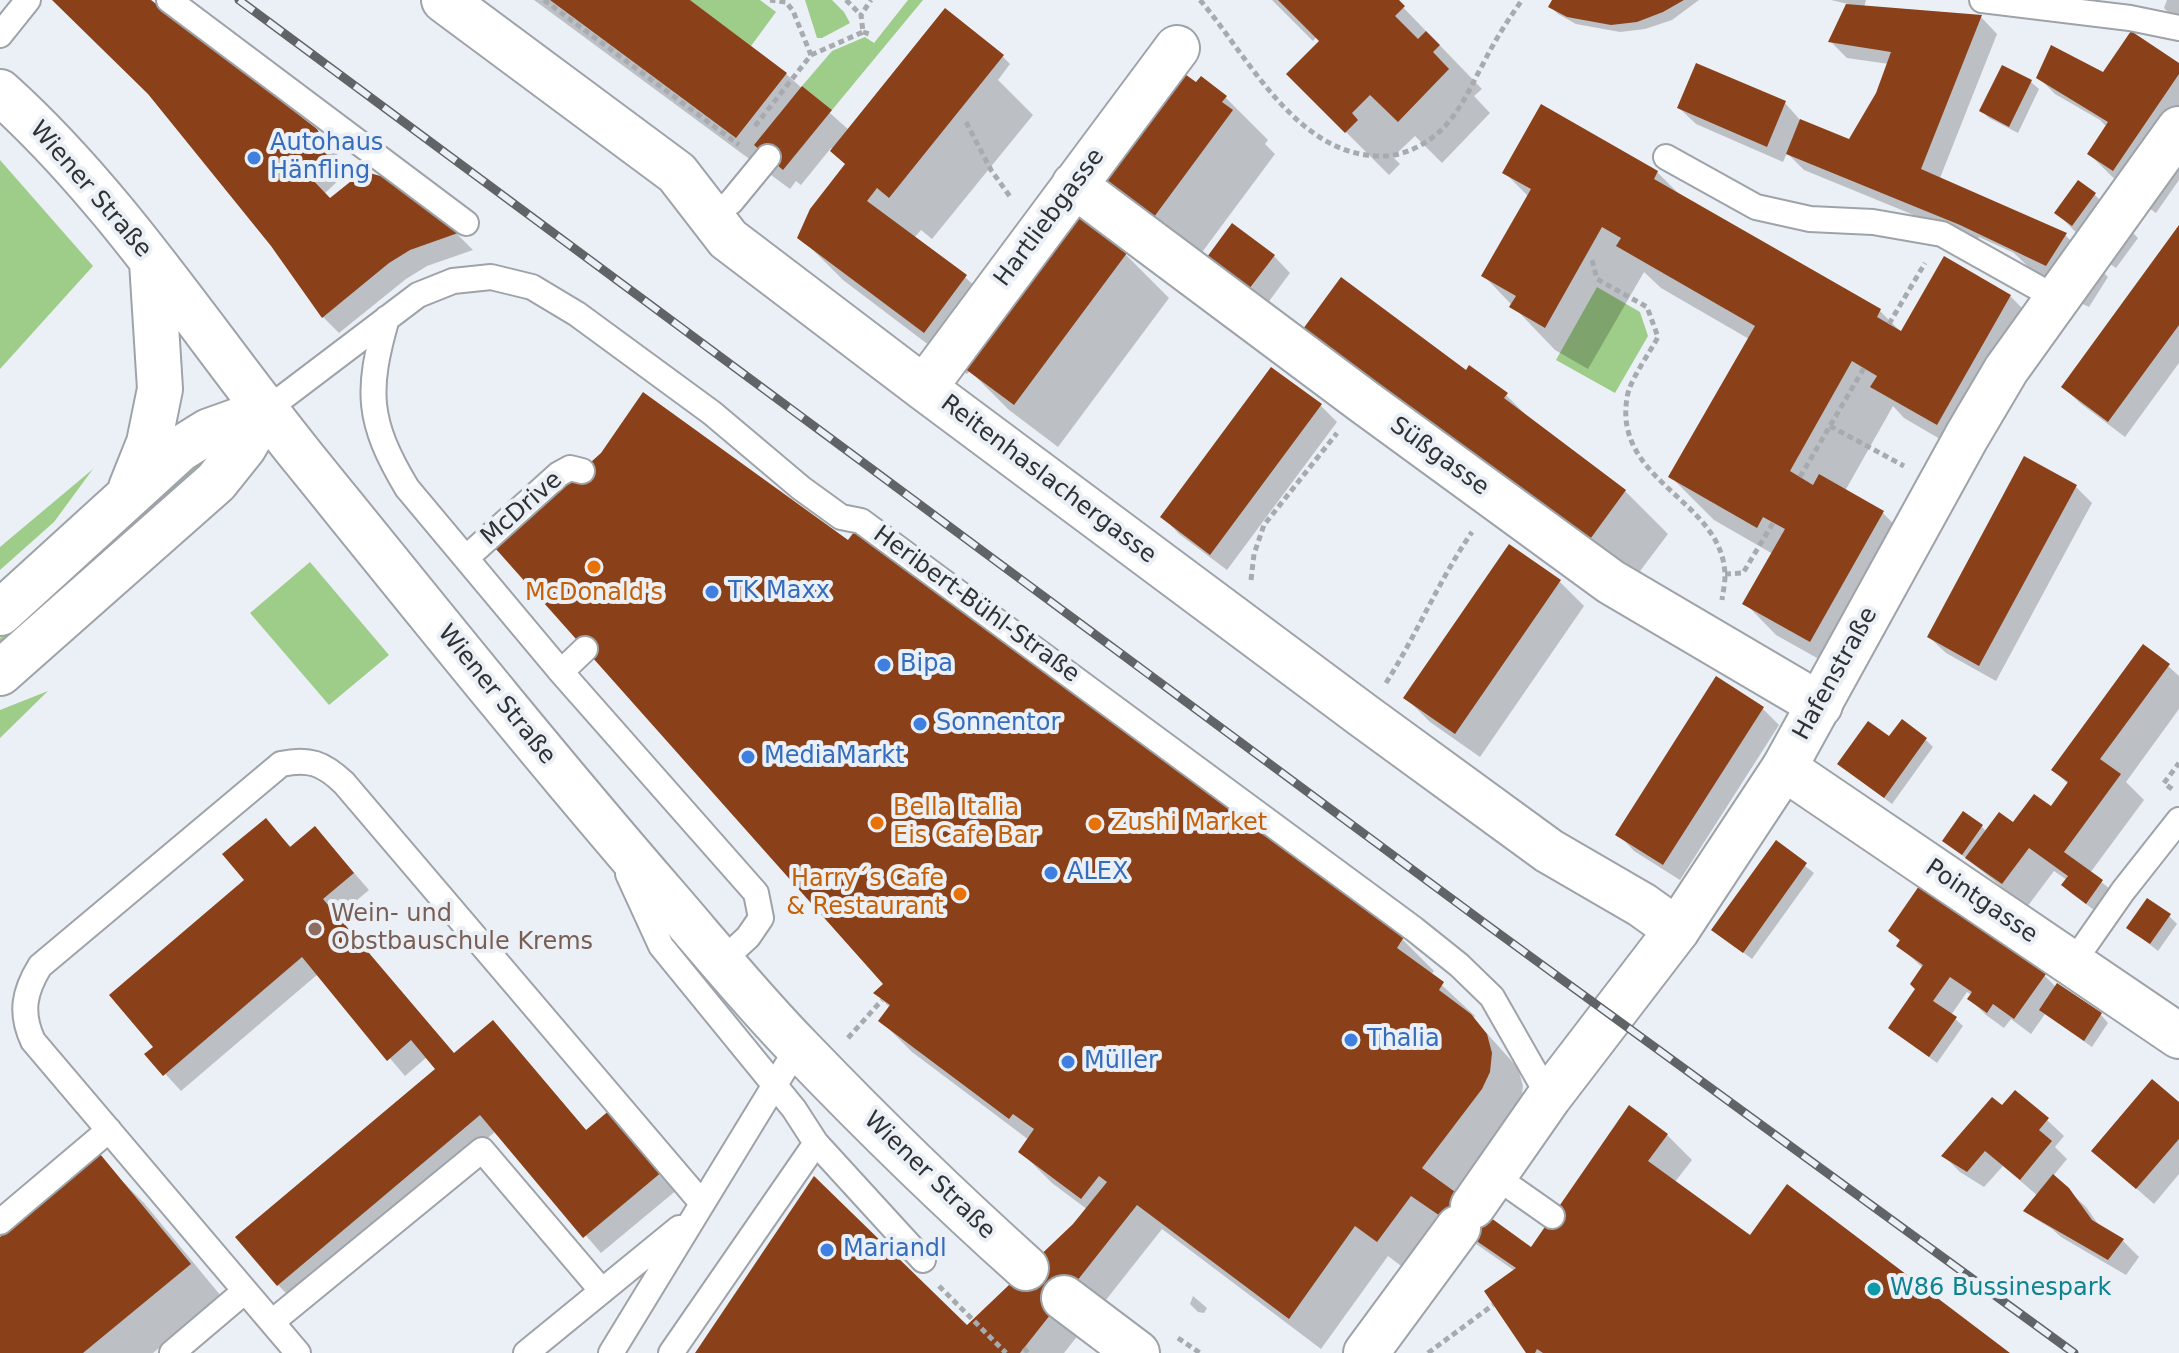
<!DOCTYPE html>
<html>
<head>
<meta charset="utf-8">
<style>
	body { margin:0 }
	canvas { display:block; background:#ebf0f6 }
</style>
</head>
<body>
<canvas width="2179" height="1353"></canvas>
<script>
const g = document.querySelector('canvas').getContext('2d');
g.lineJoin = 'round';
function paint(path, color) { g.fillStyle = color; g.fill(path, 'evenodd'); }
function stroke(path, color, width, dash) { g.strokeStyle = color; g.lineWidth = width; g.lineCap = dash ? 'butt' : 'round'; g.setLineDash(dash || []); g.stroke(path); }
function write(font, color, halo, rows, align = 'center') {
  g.font = font + ' "DejaVu Sans",sans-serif'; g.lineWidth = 8; g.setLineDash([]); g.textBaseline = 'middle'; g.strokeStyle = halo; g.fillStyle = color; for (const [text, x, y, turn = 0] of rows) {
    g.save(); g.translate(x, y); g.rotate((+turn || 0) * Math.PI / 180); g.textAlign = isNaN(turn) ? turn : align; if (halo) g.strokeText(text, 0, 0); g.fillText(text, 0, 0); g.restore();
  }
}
paint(new Path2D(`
	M690 0H760L776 12 751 46Z
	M805 0H832L844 12 850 23 822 38H817Z
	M908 0H923L832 110 802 86 832 51 865 37 874 43Z
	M0 160 93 266 0 369Z
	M1597 287 1640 312 1648 336 1615 393 1556 360Z
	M197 467 196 472 0 648V638L192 469Z
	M93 469 54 522 0 570V547Z
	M310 562 389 655 329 705 250 613Z
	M48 691 0 738V710Z`), '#9ecc89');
paint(new Path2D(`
	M55 0H148L316 131 334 148 342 164 341 178 324 194 330 201 383 179 457 234 473 250 427 266 406 279 339 333 323 317 272 245 150 94Z
	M534 0H688L786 74 849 130 1002 56 1010 64 998 80 1033 115 932 239 921 230 914 238 965 277 1005 316 1077 219 1126 255 1169 298 1058 447 1009 410 970 371 967 374 843 280 800 237 847 165 831 148 801 185 796 181 790 189Z
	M1272 0H1396L1482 89 1474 96 1490 113 1442 163 1415 136 1393 157 1400 164 1389 175 1288 74 1322 41 1317 36 1313 41Z
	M1554 0H1699L1672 20 1645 29 1620 32 1576 24 1558 14 1550 6Z
	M1831 0H1866L1864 8 1981 17 1997 34 1940 178 2065 235 2108 277 2089 307 2050 288 2014 253 1979 237 1977 241 1804 170 1787 153 1783 162 1696 124 1679 108 1785 103 1801 121 1850 142 1878 94 1889 64 1847 58 1831 42 1848 4Z
	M2167 0H2179V23L2164 8Z
	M2179 65V180L2156 213 2132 196 2089 154 2107 127 2100 120 2055 94 2038 77 2103 74Z
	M2003 68 2031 82 2039 89 2018 133 1989 118 1981 110Z
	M1196 85 1225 97 1268 140 1265 144 1275 154 1197 259 1148 222 1105 179Z
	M1504 172H1657L1683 198 1880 311 1902 333 2010 296 2042 328 1969 456 1904 418 1893 406 1845 491 1883 513 1914 545 1842 672 1776 635 1745 603 1773 554 1714 520 1671 477 1749 339 1661 288 1644 272 1588 369 1555 350 1484 276 1529 197Z
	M2078 183 2095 195 2138 238 2116 268 2099 256 2057 213Z
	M2179 229V363L2125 437 2080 403 2063 387Z
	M1274 256 1290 273 1267 304 1226 274Z
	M1348 371 1466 372 1506 395 1539 428 1625 491 1668 534 1631 583Z
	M1320 405 1337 422 1227 570 1179 534 1163 517Z
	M2075 486 2092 503 1996 681 1946 653 1929 637Z
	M1560 582 1584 606 1480 757 1430 722 1405 697Z
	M2168 666 2179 676V709L2126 782 2144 800 2090 873 2110 889 2094 910 2071 893 2063 885 2067 880 2054 871 2027 907 1953 848 1982 827 1987 832 2014 825 2052 809 2069 785 2054 770Z
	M1762 708 1779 725 1680 880 1634 851 1618 834Z
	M1890 739H1925L1933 747 1892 804 1839 764Z
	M266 821 292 848 315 828 369 890 338 916 455 1055 493 1022 587 1131 611 1112 678 1189 601 1253 496 1131 294 1301 278 1285 438 1069 427 1057 405 1076 318 974 181 1091 147 1054 155 1047 246 880Z
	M1776 843 1814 873 1752 959 1713 930Z
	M2169 916 2177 924 2158 951 2129 928Z
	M1890 931 2044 975 2056 987 2101 1015 2108 1023 2092 1047 2045 1014 2031 1034 2011 1019 2004 1028 1986 1015 1970 999 1972 995 1967 992 1951 1015 1963 1026 1937 1063 1890 1028 1917 989 1923 968 1899 946 1901 942Z
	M1402 939 1434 971 1431 975 1475 1016 1473 1018 1518 1068 1523 1086 1521 1104 1456 1196 1531 1250 1667 1135 1692 1160 1674 1183 1750 1238 2006 1353H1528L1515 1271 1446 1223 1409 1272 1388 1256 1321 1349 1162 1229 1064 1353H697L967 1327 1075 1225 1088 1210 1052 1183 1020 1151 1029 1140 912 1052 881 1021 890 1008 876 993Z
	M2179 1105V1174L2154 1204 2094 1151Z
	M2002 1108 2047 1120 2064 1136 2055 1147 2067 1159 2053 1176 2086 1207 2100 1227 2123 1241 2139 1257 2126 1275 2061 1237 2052 1229 2034 1218 2026 1210 2038 1196 2003 1166 1984 1187 1960 1172 1944 1156Z
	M120 1179 144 1203 221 1296 153 1353H0V1240Z
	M1193 1296 1207 1308 1204 1313 1198 1312 1190 1304Z`), '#0003');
paint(new Path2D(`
	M52 0H151L317 129 327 146 326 161 309 176 330 198 350 182 366 172 384 177 458 233 410 250 389 263 322 318 271 246 148 94Z
	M550 0H690L787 73 736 138Z
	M1278 0H1399L1405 6 1395 16 1418 39 1426 31 1440 45 1433 52 1449 69 1398 122 1370 95 1352 113 1358 120 1345 133 1286 74 1319 41Z
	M1552 0H1684L1663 12 1637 22 1611 25 1567 17 1548 7Z
	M1846 4 1982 15 1921 169 2067 233 2046 266 1960 225 1786 154 1800 119 1849 139 1876 93 1891 52 1828 42Z
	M945 8 1004 55 889 198 877 188 867 201 967 275 924 333 797 238 810 209 845 164 830 151Z
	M2131 31 2179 63V74L2113 171 2087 154 2108 122 2036 78 2051 45 2103 72Z
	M1696 63 1786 101 1767 147 1677 108Z
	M2002 65 2032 80 2009 127 1979 111Z
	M1182 72 1196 82 1201 76 1227 96 1222 102 1233 110 1154 217 1103 179Z
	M802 86 832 110 783 170 754 145Z
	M1541 104 1658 171 1654 179 1881 309 1877 317 1901 331 1944 256 2011 295 1937 425 1870 387 1877 376 1852 361 1790 471 1813 485 1819 474 1884 511 1810 642 1742 604 1785 529 1763 517 1757 528 1668 477 1755 326 1616 246 1621 238 1602 227 1545 328 1509 307 1516 296 1481 276 1531 189 1502 173Z
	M2078 180 2096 193 2072 226 2054 213Z
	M1077 216 1127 253 1014 405 964 368Z
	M1232 223 1275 255 1249 289 1207 257Z
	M2179 225V325L2108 422 2061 387Z
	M1341 277 1466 370 1469 365 1508 393 1504 398 1626 490 1588 542 1303 329Z
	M1271 367 1322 404 1210 555 1160 517Z
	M643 392 848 540 854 532 1404 937 1397 948 1444 982 1439 990 1471 1014 1487 1034 1492 1053 1490 1072 1482 1089 1422 1168 1531 1247 1629 1105 1668 1134 1648 1161 1750 1235 1787 1184 2010 1353H1543L1537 1349 1535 1353H1526L1484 1291 1516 1268 1411 1196 1377 1242 1355 1226 1289 1319 1137 1205 1020 1353H695L814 1176 967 1325 1073 1224 1107 1182 1099 1176 1081 1199 1018 1152 1034 1129 1013 1114 1009 1119 878 1021 890 1005 873 993 883 984 495 548 601 453Z
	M2024 456 2077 485 1979 666 1927 637Z
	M1509 544 1561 580 1455 734 1403 698Z
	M2143 644 2170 664 2100 759 2121 774 2064 852 2103 880 2086 904 2061 885 2068 876 2029 848 2002 884 1965 858 1999 812 2013 822 2034 794 2051 806 2068 782 2051 770Z
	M1716 676 1764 707 1663 865 1615 835Z
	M1902 719 1927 738 1884 798 1837 764 1868 721 1889 736Z
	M1963 811 1983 825 1962 855 1942 841Z
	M266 818 290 847 315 826 354 873 323 899 454 1053 493 1020 586 1130 611 1109 663 1171 583 1238 480 1115 277 1286 235 1237 435 1069 411 1040 387 1061 302 957 163 1076 144 1054 153 1047 109 995 244 880 222 854Z
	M1776 840 1807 863 1743 953 1711 930Z
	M1919 886 2046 974 2014 1019 1993 1004 1987 1013 1967 999 1972 992 1950 977 1933 1001 1957 1017 1929 1057 1888 1028 1915 989 1910 984 1923 965 1896 946 1900 940 1888 931Z
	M2147 898 2171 914 2150 944 2126 928Z
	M2057 983 2102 1013 2084 1041 2039 1010Z
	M2152 1079 2179 1102V1139L2136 1189 2091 1151Z
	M2015 1090 2049 1118 2039 1130 2052 1141 2020 1180 1985 1151 1967 1172 1941 1156 1992 1097 2002 1105Z
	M100 1154 191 1264 83 1353H0V1237Z
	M2053 1174 2069 1188 2092 1220 2124 1239 2108 1260 2023 1211Z`), '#8a4119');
const service = new Path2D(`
	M169 0 466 223
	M1982 0 2130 18 2179 28
	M0 35 28 0
	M1666 157 1756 207 1810 219 1873 222 1942 234 2058 299
	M710 217 731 202 768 157
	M387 318C366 391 367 421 407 488L561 672 756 893 761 918 748 937 722 961
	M265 411 418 295 453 281 491 277 532 287 577 314 712 413 801 488 841 517 861 521 1414 929 1459 965 1492 997 1549 1097
	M466 558 559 474 570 468 582 471
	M561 672 585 649
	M628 874 661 946 794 1109 816 1143 923 1260
	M2072 964 2123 891 2179 820
	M1495 1176 1552 1216
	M0 1222 109 1130
	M272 1322 482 1150 602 1291
	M172 1353 245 1291
	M298 1353 33 1041C20 1013 24 992 40 966L281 764C309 758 323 763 344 783L701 1202
	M526 1353 679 1228
	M611 1353 798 1047
	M671 1353 816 1143`);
const minor = new Path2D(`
	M444 0 677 173 728 239 924 388 1364 716 1549 851 1642 905 1677 930
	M1074 185 1363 401 1611 582 1820 705
	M924 388 1177 48
	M1784 768 2179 1036`);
const tertiary = new Path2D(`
	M1473 1206 1549 1097 1677 930 1784 768 1967 436 2006 370 2179 129
	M1366 1353 1458 1228`);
const primary = new Path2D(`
	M0 92C117 197 206 338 305 460 424 607 542 754 665 896 710 948 753 1001 800 1049 873 1125 948 1198 1026 1268
	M131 488 149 443 160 389 152 262
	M0 613 180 449 209 431 265 411
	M0 673 216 482 244 447 265 411
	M1064 1298 1137 1353`);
stroke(service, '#9ea3a9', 28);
stroke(minor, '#9ea3a9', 48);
stroke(tertiary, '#9ea3a9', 48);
stroke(primary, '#9ea3a9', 48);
stroke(new Path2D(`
	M544 0 739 145
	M846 0 861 15
	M1200 0C1248 56 1297 158 1383 156 1406 156 1431 142 1446 125 1463 106 1472 84 1484 62 1495 40 1508 20 1522 0
	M863 32 872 35
	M811 55 863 32 861 15 871 0
	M966 122 991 170 1011 198
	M755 126 811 55 793 11 786 2 770 0
	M1592 260 1597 279 1647 307 1658 337C1649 354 1629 381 1627 398 1613 483 1724 500 1725 576 1725 584 1723 592 1722 600
	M1889 324 1925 263
	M1830 426 1904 466
	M1800 477 1864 368
	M1725 574 1743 573 1773 523
	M1251 580 1254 554 1264 525 1337 433
	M1386 683C1417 634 1439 580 1472 532
	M2172 789 2164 783 2179 763
	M848 1038 882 1000
	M939 1286 1006 1353
	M1178 1338 1200 1353
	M1024 1348 1028 1353
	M1428 1353 1493 1305`), '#a7abb0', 5, [6, 4]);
stroke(service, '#fff', 24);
stroke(minor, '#fff', 44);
stroke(tertiary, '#fff', 44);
stroke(primary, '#fff', 44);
const rail = new Path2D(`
	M239 0 1479 919 2074 1353`);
stroke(rail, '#606467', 9);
stroke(rail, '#ebf0f6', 6, [18]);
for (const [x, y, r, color] of [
	[254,158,8,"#3f7fe0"],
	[594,567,8,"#e8710a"],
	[712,592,8,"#3f7fe0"],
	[884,665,8,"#3f7fe0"],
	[920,724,8,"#3f7fe0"],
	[748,757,8,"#3f7fe0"],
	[877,823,8,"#e8710a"],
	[1095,824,8,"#e8710a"],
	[1051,873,8,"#3f7fe0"],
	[960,894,8,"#e8710a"],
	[315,929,8,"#8d6e63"],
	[1351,1040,8,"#3f7fe0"],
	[1068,1062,8,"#3f7fe0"],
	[827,1250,8,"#3f7fe0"],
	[1874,1289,8,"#0f9aa8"]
]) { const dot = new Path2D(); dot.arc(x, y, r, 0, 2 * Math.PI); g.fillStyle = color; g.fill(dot); stroke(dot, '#ebf0f6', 3); }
write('24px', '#366cbe', '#ebf0f6', [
	["Autohaus",270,144],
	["Hänfling",270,172],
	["TK Maxx",728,592],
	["Bipa",900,665],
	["Sonnentor",936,724],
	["MediaMarkt",764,757],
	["ALEX",1067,873],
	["Thalia",1367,1040],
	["Müller",1084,1062],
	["Mariandl",843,1250]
], 'left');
write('24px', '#2f3234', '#ebf0f6', [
	["Wiener Straße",90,190,49],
	["Hartliebgasse",1050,218,-53],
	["Süßgasse",1439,457,36],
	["Reitenhaslachergasse",1048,480,37],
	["McDrive",522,509,-41],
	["Heribert-Bühl-Straße",976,605,36],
	["Hafenstraße",1836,674,-61],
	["Wiener Straße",496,695,51],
	["Pointgasse",1981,902,34],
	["Wiener Straße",929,1176,44]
]);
write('24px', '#c56008', '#ebf0f6', [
	["McDonald's",594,594,"center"],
	["Bella Italia",893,809],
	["Eis Cafe Bar",893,837],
	["Zushi Market",1111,824],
	["Harry´s Cafe",944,880,"right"],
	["& Restaurant",944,908,"right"]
], 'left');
write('24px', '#785e54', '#ebf0f6', [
	["Wein- und",331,915],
	["Obstbauschule Krems",331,943]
], 'left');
write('24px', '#0d838f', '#ebf0f6', [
	["W86 Bussinespark",1890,1289]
], 'left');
</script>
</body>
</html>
